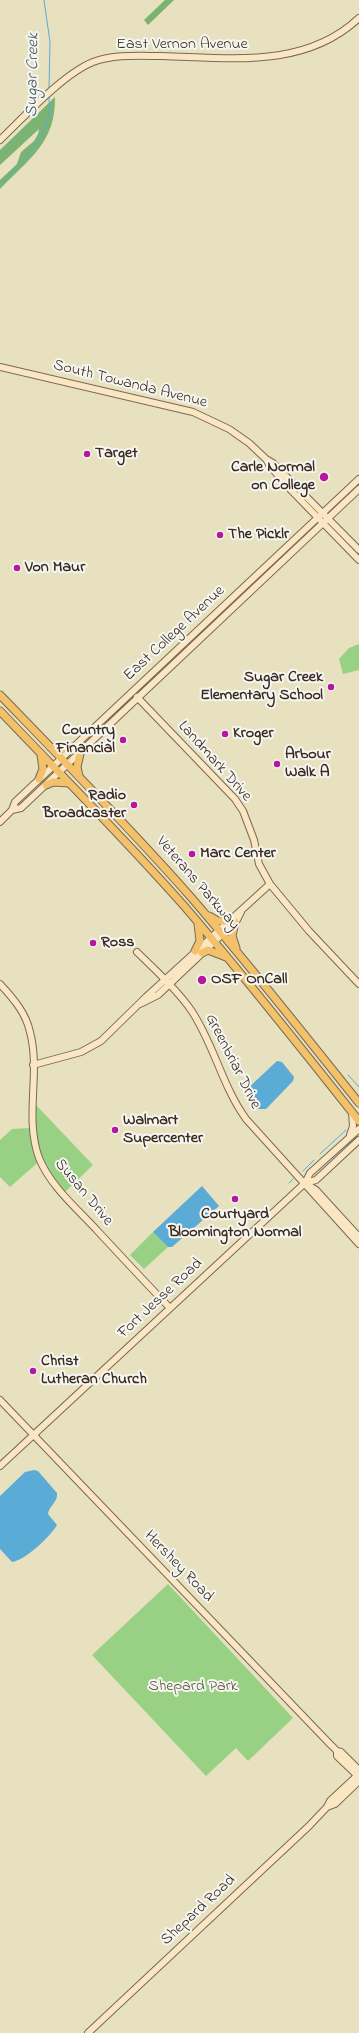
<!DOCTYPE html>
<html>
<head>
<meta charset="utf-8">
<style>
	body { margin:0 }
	canvas { display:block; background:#e7e1bf }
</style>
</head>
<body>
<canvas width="359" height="2033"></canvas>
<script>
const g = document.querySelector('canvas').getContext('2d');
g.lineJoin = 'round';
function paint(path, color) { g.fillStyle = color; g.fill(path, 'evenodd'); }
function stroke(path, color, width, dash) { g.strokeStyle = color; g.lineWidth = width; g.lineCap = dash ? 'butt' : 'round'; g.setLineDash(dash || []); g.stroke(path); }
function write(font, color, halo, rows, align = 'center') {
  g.font = font + ' "Indie Flower",sans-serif'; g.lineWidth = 4; g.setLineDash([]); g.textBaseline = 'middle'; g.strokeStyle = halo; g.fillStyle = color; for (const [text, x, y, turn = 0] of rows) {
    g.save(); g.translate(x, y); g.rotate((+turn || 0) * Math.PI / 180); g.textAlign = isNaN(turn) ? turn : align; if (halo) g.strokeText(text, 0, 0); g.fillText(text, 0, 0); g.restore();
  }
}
paint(new Path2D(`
	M359 644V670L343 674 339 659 349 648Z
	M29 1104 36 1105 93 1165 65 1192 52 1176 43 1158 10 1187 0 1177V1140L12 1129 30 1128Z
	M153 1232 168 1247 144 1269 130 1255Z
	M168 1584 293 1718 248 1761 236 1748 206 1776 92 1655Z`), '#99d184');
paint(new Path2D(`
	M165 0H174L148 25 144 20Z
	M55 97C56 142 29 159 0 189V180L17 164 21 152 34 141 38 134 39 129 0 165V150Z`), '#7ab372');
paint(new Path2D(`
	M277 1061 282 1062 294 1077 293 1081 266 1109H258L247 1093 246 1090Z
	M202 1186 219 1206 172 1247H168L153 1232Z
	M34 1470 38 1471 57 1493C58 1502 49 1506 48 1514L57 1525C50 1537 24 1561 12 1562L0 1549V1496L25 1472Z`), '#5aabd5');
stroke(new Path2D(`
	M44 0 50 42 49 88
	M0 184C15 169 41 143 47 123 50 114 49 104 49 95
	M348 1075 359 1087
	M320 1154 346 1130
	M303 1171 314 1160
	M289 1183 293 1179`), '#5aabd5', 1);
const secondary = new Path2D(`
	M0 140C24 117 63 74 93 62 115 54 139 56 162 56 230 58 305 69 359 18
	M0 367 193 412 229 429 249 443 266 459 273 463 359 550
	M266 459 270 466 287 486 359 560
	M137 697 235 799 243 811 254 840 259 864 270 884 309 931 359 984
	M12 810 15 802 359 479
	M0 822 12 810 21 808C134 702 246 595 359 489
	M137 952C155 970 176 988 191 1010 214 1044 222 1086 246 1119L359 1244
	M0 984C13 998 26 1013 30 1032 41 1073 24 1117 39 1158 50 1185 74 1206 93 1226 119 1254 144 1281 170 1308
	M140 1004 158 995 237 920 241 912
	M33 1065 81 1052 101 1041 146 997 270 884
	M350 1135 353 1126 352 1112
	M305 1183 316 1180 359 1140
	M308 1185 316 1190 359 1237
	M0 1400 328 1742 337 1751 341 1752 359 1770
	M0 1466 305 1183 310 1173 359 1129
	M337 1751V1756L359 1777
	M327 1807 335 1804 359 1781
	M88 2033 309 1826 327 1807 330 1801 359 1774`);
const highway = new Path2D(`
	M0 695C64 761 128 826 189 895 248 963 303 1033 359 1103
	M0 711C62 776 126 840 185 907 245 977 302 1049 359 1121
	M50 747 62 749 74 747
	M79 776 77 767 80 754
	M39 779 43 769 41 755
	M46 785 53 782 69 783
	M209 916 218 921H228
	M235 922 232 936 236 948
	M195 951 200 941 198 924
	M202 953 208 950 226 957`);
stroke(secondary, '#776a56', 8);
stroke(highway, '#776a56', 9);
stroke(secondary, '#fbe6c4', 6);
stroke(highway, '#f4c16b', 7);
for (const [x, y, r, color] of [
	[87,454,4,"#b5179e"],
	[324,477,5,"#b5179e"],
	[220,535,4,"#b5179e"],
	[17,568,4,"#b5179e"],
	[331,687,4,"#b5179e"],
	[225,734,4,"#b5179e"],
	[123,740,4,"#b5179e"],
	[277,764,4,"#b5179e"],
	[134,805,4,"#b5179e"],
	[192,854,4,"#b5179e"],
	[93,943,4,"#b5179e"],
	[202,980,5,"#b5179e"],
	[115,1130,4,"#b5179e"],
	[235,1199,4,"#b5179e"],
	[33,1371,4,"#b5179e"]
]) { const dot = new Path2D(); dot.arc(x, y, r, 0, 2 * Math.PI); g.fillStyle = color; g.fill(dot); stroke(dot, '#f6f6f2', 1.5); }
write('16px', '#3b2a1e', '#f6f6f2', [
	["East Vernon Avenue",182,45],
	["South Towanda Avenue",130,385,14],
	["East College Avenue",175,634,-43],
	["Landmark Drive",214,762,48],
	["Veterans Parkway",197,884,49],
	["Greenbriar Drive",232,1062,63],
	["Susan Drive",83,1193,50],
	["Fort Jesse Road",161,1299,-43],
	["Hershey Road",178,1567,46],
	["Shepard Road",199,1911,-43]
]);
write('bold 16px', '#3b2a1e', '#f6f6f2', [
	["Target",95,454],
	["Carle Normal",315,468,"right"],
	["on College",315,486,"right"],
	["The Picklr",228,535],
	["Von Maur",25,568],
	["Sugar Creek",323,678,"right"],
	["Elementary School",323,696,"right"],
	["Country",115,731,"right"],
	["Financial",115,749,"right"],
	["Kroger",233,734],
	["Arbour",285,755],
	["Walk A",285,773],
	["Radio",126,796,"right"],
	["Broadcaster",126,814,"right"],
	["Marc Center",200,854],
	["Ross",101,943],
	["OSF OnCall",211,980],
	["Walmart",123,1121],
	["Supercenter",123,1139],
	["Courtyard",235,1215,"center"],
	["Bloomington Normal",235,1233,"center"],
	["Christ",41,1362],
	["Lutheran Church",41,1380]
], 'left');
write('16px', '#525438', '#f6f6f2', [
	["Shepard Park",193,1687]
]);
write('italic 17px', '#46575e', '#f6f6f2', [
	["Sugar Creek",34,75,-89]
]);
</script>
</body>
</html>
